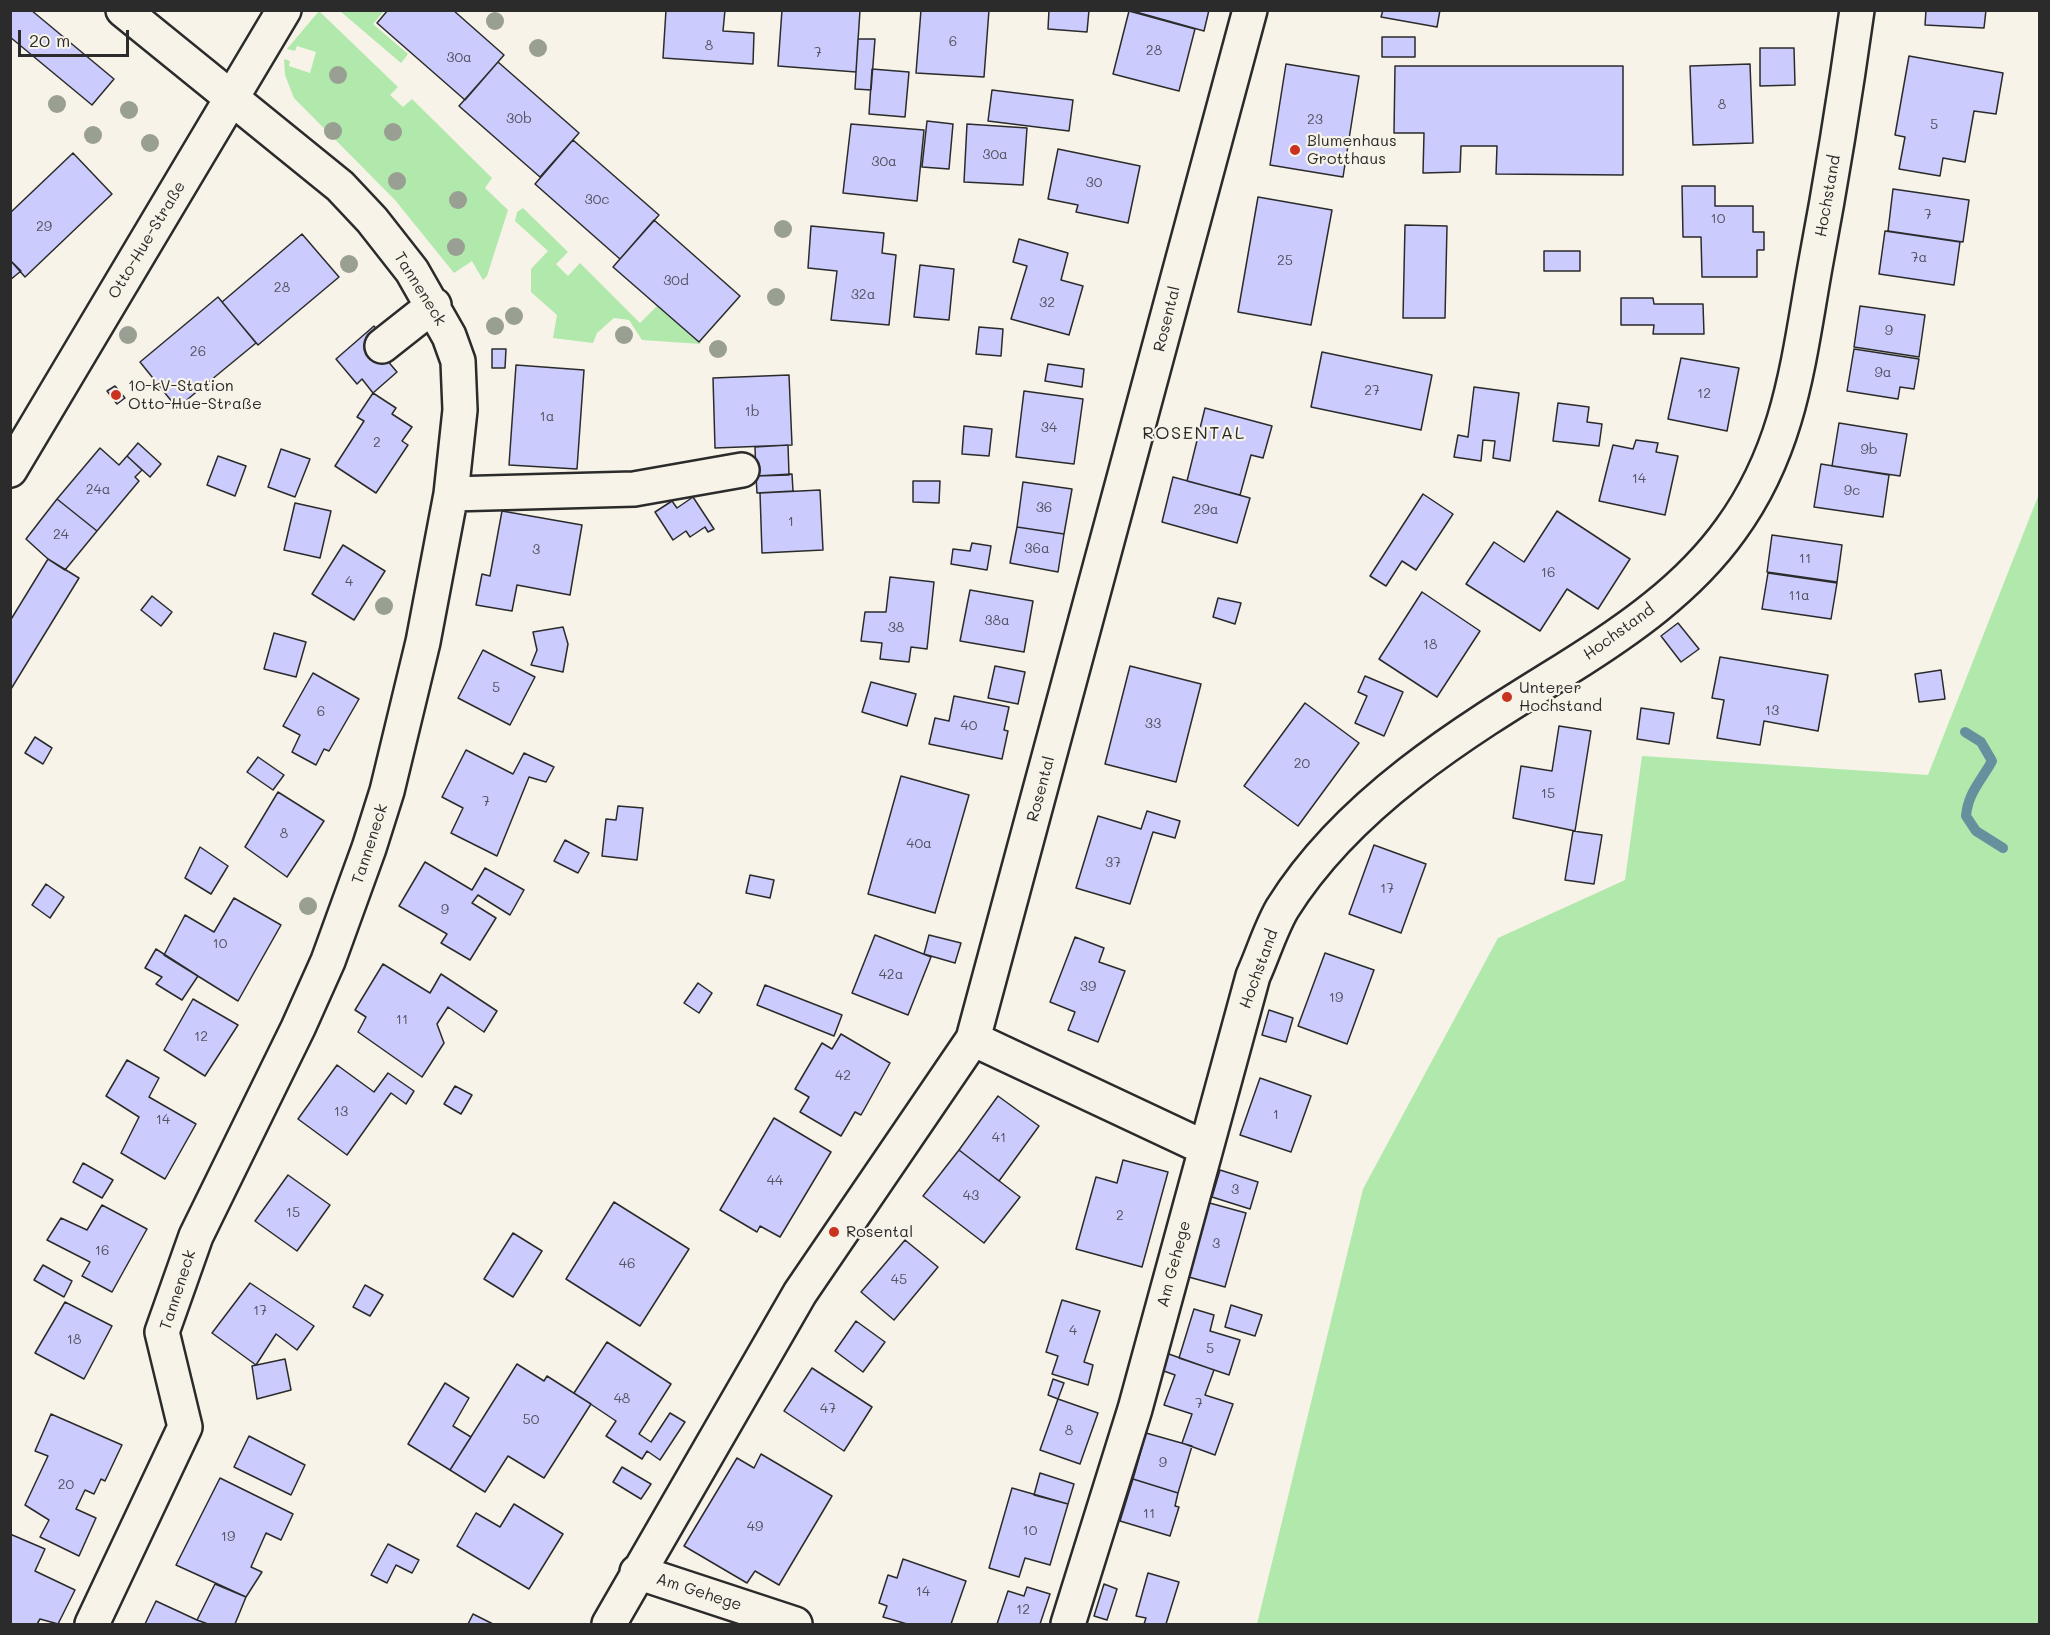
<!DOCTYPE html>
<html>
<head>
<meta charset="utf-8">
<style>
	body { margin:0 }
	#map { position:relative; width:2050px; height:1635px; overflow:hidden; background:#f7f3e8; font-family:Mali,sans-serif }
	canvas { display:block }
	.frame { position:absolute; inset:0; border:12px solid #2b2b2b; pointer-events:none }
	.scale { position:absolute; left:18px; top:30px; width:111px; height:27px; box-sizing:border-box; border:3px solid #2b2b2b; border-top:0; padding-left:8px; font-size:18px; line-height:21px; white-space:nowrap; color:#2b2b2b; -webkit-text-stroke:4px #f7f3e8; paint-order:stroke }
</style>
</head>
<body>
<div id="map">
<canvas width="2050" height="1635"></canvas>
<div class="frame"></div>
<div class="scale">20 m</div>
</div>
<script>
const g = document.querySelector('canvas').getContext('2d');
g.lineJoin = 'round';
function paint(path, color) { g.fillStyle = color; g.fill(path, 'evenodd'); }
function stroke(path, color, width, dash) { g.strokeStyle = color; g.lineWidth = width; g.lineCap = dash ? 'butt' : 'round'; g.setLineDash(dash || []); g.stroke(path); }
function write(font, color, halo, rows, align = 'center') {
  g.font = font + ' Mali,sans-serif'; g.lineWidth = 4.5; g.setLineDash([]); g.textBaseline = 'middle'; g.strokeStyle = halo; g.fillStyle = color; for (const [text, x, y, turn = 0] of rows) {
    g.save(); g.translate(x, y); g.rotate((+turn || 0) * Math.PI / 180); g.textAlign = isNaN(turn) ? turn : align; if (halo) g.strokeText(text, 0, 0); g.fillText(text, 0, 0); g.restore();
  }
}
paint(new Path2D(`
	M319 11 398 87 390 95 403 107 412 99 492 178 485 188 508 210 487 276 483 280 472 261 454 273 395 200 294 98 285 75 284 59 290 61 289 66 310 73 316 52 297 46 295 51 287 49Z
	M340 11H384L373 24 408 54 401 63Z
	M523 208 568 252 556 264 568 276 580 263 640 323 657 306 701 344 642 340 629 320 614 318 597 333 593 343 553 338 557 315 531 292V269L548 251 515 221 517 212Z
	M2039 494V1624H1257L1363 1189 1498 938 1625 880 1642 756 1928 775Z`), '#b1e8ab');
stroke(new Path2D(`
	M1965 732 1981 742 1992 761C1981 781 1968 793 1966 816L1976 831 2003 848`), '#65919f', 10);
const building = new Path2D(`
	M10 10H31L114 79 92 105 10 37Z
	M388 10H453L504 55 465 100 377 23Z
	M666 10H725L723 31 754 33 753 64 663 58Z
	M782 10H860L856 72 778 66Z
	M921 10H989L984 77 916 73Z
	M1049 10H1089L1087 32 1048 29Z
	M1129 10H1209L1204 31Z
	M1383 10H1440L1437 27 1381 17Z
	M1926 10H1986L1984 28 1925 25Z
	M1129 11 1195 29 1179 91 1113 74Z
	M1382 37H1415V57H1382Z
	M858 39H875L871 90 855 89Z
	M1760 48H1794L1795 85 1760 86Z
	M1909 56 2003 73 1996 114 1974 111 1965 162 1943 158 1940 176 1899 169 1905 137 1895 135Z
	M498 62 579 133 540 177 459 106Z
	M1286 64 1359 76 1343 177 1270 165Z
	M1750 64 1753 143 1693 145 1690 66Z
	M1395 66H1623V175L1496 174 1497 146H1461L1460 172 1423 173 1424 133H1394Z
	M872 69 909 72 905 117 869 114Z
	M992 90 1073 100 1069 131 988 121Z
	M927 121 953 124 949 169 922 167Z
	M851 124 924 130 917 201 843 193Z
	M967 124 1027 128 1023 185 964 182Z
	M573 140 659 215 620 259 535 184Z
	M1058 149 1140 166 1128 223 1076 212 1078 205 1048 199Z
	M73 153 112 194 25 277 10 260V213Z
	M1682 186H1715V206H1753V232H1764V250H1757V277H1702L1701 237H1683Z
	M1893 189 1969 200 1963 242 1888 231Z
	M1258 197 1332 210 1311 325 1238 312Z
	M654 220 740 296 699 342 613 267Z
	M1405 225 1447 226 1445 318H1403Z
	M811 226 884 233 882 253 896 255 889 325 831 320 837 271 808 268Z
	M1885 231 1960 242 1954 285 1879 274Z
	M302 234 339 277 258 345 222 302Z
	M1019 239 1068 253 1061 280 1083 286 1069 335 1011 319 1027 266 1013 262Z
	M1544 251H1580V271H1544Z
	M10 260 21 271 10 280Z
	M920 265 954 269 949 320 914 317Z
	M218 297 256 343 177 408 140 362Z
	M1621 298H1653L1654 304H1703L1704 334H1653L1654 325H1621Z
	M1860 306 1925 315 1919 357 1854 347Z
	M374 326 385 339 386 359 397 372 373 393 362 379 357 384 336 359Z
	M979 327 1003 329 1001 356 976 354Z
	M492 349H506L505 368H492Z
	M1854 349 1919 359 1914 389 1900 387 1898 399 1847 391Z
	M1322 352 1432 375 1421 430 1311 407Z
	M1681 358 1739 368 1727 431 1668 419Z
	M1048 364 1084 369 1082 387 1045 381Z
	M516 365 584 370 577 469 509 465Z
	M789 375 792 445 715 448 713 378Z
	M115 386 125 398 117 404 107 391Z
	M1474 387 1519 393 1510 461 1493 458 1495 441 1483 440 1481 461 1454 457 1458 435 1468 437Z
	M1024 391 1083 399 1074 464 1016 457Z
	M373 393 396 408 392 414 412 427 402 441 408 445 376 493 335 466 364 421 357 417Z
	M1558 403 1589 407 1587 422 1602 424 1599 446 1553 441Z
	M1205 408 1272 426 1263 458 1251 455 1240 495 1187 481Z
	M1839 423 1907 434 1900 476 1832 466Z
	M964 426 992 429 989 456 962 454Z
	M1636 440 1658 443 1656 452 1678 456 1665 515 1599 501 1613 445 1633 449Z
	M138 443 161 464 150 477 127 456Z
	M788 445 789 475 756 476 755 447Z
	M100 448 119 465 127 456 142 470 135 477 139 481 97 531 57 499Z
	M281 449 310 459 295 497 268 487Z
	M218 456 246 466 235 496 207 485Z
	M1821 464 1889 475 1883 517 1814 507Z
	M792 474 793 491 757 493 756 476Z
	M1173 477 1250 498 1237 543 1162 522Z
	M913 481H940L939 503 913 502Z
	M1023 482 1072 489 1064 534 1017 527Z
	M820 490 823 550 762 553 760 493Z
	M1423 494 1453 514 1416 570 1402 561 1386 586 1370 576Z
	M693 497 714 529 708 532 705 527 690 537 686 531 673 540 655 512 672 501 677 508Z
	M57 499 97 531 65 570 48 559 26 539Z
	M295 503 331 511 320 558 284 550Z
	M502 511 582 525 570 595 517 585 512 611 476 605 482 574 490 576Z
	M1557 511 1630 559 1598 609 1567 589 1540 631 1466 584 1494 542 1524 562Z
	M1017 527 1064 534 1058 572 1010 563Z
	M1772 535 1842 545 1837 582 1767 572Z
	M972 543 991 546 987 570 951 564 953 549 970 551Z
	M343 545 385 571 354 620 312 594Z
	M48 559 79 578 11 689 10 621Z
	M1768 573 1837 583 1831 619 1762 609Z
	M890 577 934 582 927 649 911 647 909 662 880 659 882 643 861 641 865 612H886Z
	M970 590 1033 601 1024 652 960 641Z
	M1422 592 1480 631 1437 697 1379 659Z
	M152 596 172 612 161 626 141 610Z
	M1218 598 1241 603 1235 624 1213 617Z
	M1678 623 1699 649 1681 662 1661 636Z
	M563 627 568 644 563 672 531 665 537 650 533 632Z
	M274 633 306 642 296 677 264 669Z
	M483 650 535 677 510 725 458 698Z
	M1720 657 1828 675 1818 731 1764 721 1760 745 1717 738 1724 700 1712 698Z
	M995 666 1025 672 1018 704 988 698Z
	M1130 666 1201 684 1176 782 1105 764Z
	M1941 670 1945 699 1919 702 1915 674Z
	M313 673 359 699 329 751 324 749 316 765 292 752 300 735 283 726Z
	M1365 676 1403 692 1384 736 1355 723 1367 696 1358 692Z
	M871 682 916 694 907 726 862 712Z
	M954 696 1009 707 1004 730 1008 731 1002 759 929 744 935 718 949 721Z
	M1305 703 1359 743 1298 826 1244 786Z
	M1641 708 1674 713 1669 744 1637 739Z
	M1559 726 1591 731 1575 831 1513 818 1521 766 1552 771Z
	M35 737 52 748 43 764 25 753Z
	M466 750 513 774 524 753 554 767 546 782 529 777 497 856 451 833 463 808 442 797Z
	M258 757 284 775 273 790 247 772Z
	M901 776 969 795 935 913 868 894Z
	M278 792 324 821 287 877 245 847Z
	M618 806 643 808 637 860 602 856 606 819 616 820Z
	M1147 811 1180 821 1175 838 1153 832 1130 904 1076 888 1098 816 1141 829Z
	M1573 831 1602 835 1594 884 1565 880Z
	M565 840 589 853 578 873 554 861Z
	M1374 845 1426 864 1401 933 1349 914Z
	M200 847 228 866 211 894 185 878Z
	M425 862 472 890 485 868 524 890 510 915 478 895 472 903 496 918 470 960 441 943 447 934 399 906Z
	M750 875 774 880 770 898 746 893Z
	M46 884 64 897 50 918 32 905Z
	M234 898 281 925 238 1001 164 955 185 915 214 932Z
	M875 935 931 957 908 1015 852 993Z
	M929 935 961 943 955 963 924 954Z
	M1075 937 1104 948 1099 962 1125 971 1098 1042 1068 1030 1075 1012 1050 1002Z
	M156 949 198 976 182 1000 156 984 162 977 145 968Z
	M1325 953 1374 970 1347 1044 1298 1026Z
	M383 964 430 993 441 974 497 1011 484 1032 448 1007 437 1024 444 1043 422 1077 358 1032 366 1017 355 1010Z
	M698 983 712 993 699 1013 684 1003Z
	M765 985 842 1015 834 1036 757 1005Z
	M193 999 238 1025 205 1076 164 1050Z
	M1269 1010 1293 1018 1286 1042 1262 1035Z
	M841 1034 890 1063 861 1115 855 1112 841 1136 800 1112 809 1097 795 1089 822 1043 832 1049Z
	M127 1060 159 1078 149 1097 196 1124 165 1179 121 1153 139 1117 106 1096Z
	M337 1065 374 1092 388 1073 414 1091 406 1104 391 1093 347 1155 298 1119Z
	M1260 1078 1311 1096 1291 1152 1240 1135Z
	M455 1086 472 1095 461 1114 444 1104Z
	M998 1096 1039 1126 999 1181 959 1150Z
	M774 1118 831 1152 780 1237 760 1226 757 1232 720 1210Z
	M959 1150 1020 1197 984 1243 923 1196Z
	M1123 1160 1168 1172 1142 1267 1076 1249 1096 1177 1117 1183Z
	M83 1163 113 1180 102 1198 73 1182Z
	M1220 1170 1258 1182 1250 1209 1212 1197Z
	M288 1175 330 1205 297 1251 255 1221Z
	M614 1202 689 1249 640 1326 566 1279Z
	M1206 1202 1246 1213 1225 1287 1185 1276Z
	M102 1205 147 1229 112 1292 82 1276 90 1262 47 1240 61 1218 87 1230Z
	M513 1233 542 1251 513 1297 484 1279Z
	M905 1240 938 1267 894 1320 861 1292Z
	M43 1265 72 1281 64 1297 34 1280Z
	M250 1283 314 1326 297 1350 276 1334 256 1365 212 1333Z
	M365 1285 383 1295 370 1316 353 1307Z
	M1062 1300 1100 1311 1084 1362 1093 1365 1088 1385 1052 1374 1058 1356 1046 1352Z
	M65 1302 112 1326 84 1379 35 1353Z
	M1231 1305 1262 1315 1255 1336 1225 1327Z
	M1194 1309 1214 1315 1210 1331 1240 1340 1229 1375 1179 1358Z
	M856 1321 885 1342 863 1372 835 1351Z
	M607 1342 671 1384 639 1434 651 1442 670 1413 685 1422 660 1460 647 1451 642 1459 606 1436 616 1421 574 1393Z
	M1166 1353 1214 1370 1205 1395 1233 1404 1215 1455 1182 1443 1192 1414 1164 1405 1175 1375 1161 1370Z
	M285 1359 291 1390 257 1399 252 1366Z
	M517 1364 544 1381 547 1376 591 1404 544 1478 508 1456 485 1492 450 1470Z
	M812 1368 872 1407 844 1451 784 1411Z
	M1053 1379 1064 1383 1058 1399 1048 1395Z
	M445 1383 469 1398 453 1426 471 1437 450 1470 408 1444Z
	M1058 1399 1098 1413 1080 1464 1040 1450Z
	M51 1414 122 1445 105 1481 101 1479 94 1494 85 1490 76 1509 96 1518 79 1556 40 1537 49 1520 25 1505 48 1456 35 1451Z
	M1146 1433 1192 1446 1178 1493 1133 1479Z
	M249 1436 305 1465 291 1495 234 1467Z
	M761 1454 832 1496 779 1585 755 1571 747 1583 684 1546 737 1458 754 1468Z
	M622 1467 651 1484 641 1499 613 1482Z
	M1040 1473 1074 1484 1068 1504 1034 1495Z
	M220 1478 293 1514 281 1540 266 1533 251 1567 262 1572 246 1597 176 1565Z
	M1133 1479 1178 1493 1175 1506 1179 1507 1170 1536 1120 1521Z
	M1012 1488 1068 1504 1050 1565 1025 1558 1019 1577 989 1568Z
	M514 1504 563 1534 529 1589 457 1546 476 1513 500 1527Z
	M10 1534 45 1549 35 1571 75 1590 58 1624 40 1619 37 1624H10Z
	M388 1544 419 1560 412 1573 396 1565 387 1583 371 1575Z
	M903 1559 966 1581 951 1624H907L883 1617 887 1606 879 1603 888 1575 897 1578Z
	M1148 1573 1179 1582 1166 1624H1144L1146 1618 1136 1616Z
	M215 1584 246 1597 235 1624H208L197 1620Z
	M1104 1584 1117 1589 1107 1620 1094 1616Z
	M1027 1587 1050 1594 1040 1624H997L1008 1591 1024 1596Z
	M156 1601 197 1620 208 1624H145Z
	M473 1614 493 1624H468Z`);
paint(building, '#cbcbfe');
stroke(building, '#2b2b2b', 1.5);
const minor = new Path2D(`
	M382 346 434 305
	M10 470 284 10
	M451 494 634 489 742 470
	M973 1039 1205 1148
	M637 1572 795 1624
	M92 1624 185 1427 162 1332 196 1236 298 1028 328 961 369 848 387 791 423 642 451 494 460 410 458 361 449 336 412 271 372 220 340 186 123 10
	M609 1624 800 1293 973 1039 1250 10
	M1068 1624 1135 1409 1253 976C1263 954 1270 930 1282 909 1348 803 1462 733 1566 669 1627 631 1689 588 1731 529 1790 448 1798 363 1815 267 1831 182 1845 96 1857 10`);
stroke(minor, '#2b2b2b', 38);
stroke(minor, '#f7f3e8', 33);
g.fillStyle = '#999f92';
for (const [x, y] of [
	[495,21],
	[538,48],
	[338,75],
	[57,104],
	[129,110],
	[333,131],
	[393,132],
	[93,135],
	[150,143],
	[397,181],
	[458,200],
	[783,229],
	[456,247],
	[349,264],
	[776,297],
	[514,316],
	[495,326],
	[128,335],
	[624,335],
	[718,349],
	[384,606],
	[308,906]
]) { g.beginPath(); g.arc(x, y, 9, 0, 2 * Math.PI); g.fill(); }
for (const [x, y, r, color] of [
	[1295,150,6,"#c8321e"],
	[116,395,6,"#c8321e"],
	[1507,697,6,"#c8321e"],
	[834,1232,6,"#c8321e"]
]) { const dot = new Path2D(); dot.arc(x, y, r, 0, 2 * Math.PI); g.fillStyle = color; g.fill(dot); stroke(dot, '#f7f3e8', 2); }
write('14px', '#535360', null, [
	["6",953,42],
	["8",709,46],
	["28",1154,51],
	["7",818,53],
	["30a",459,58],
	["8",1722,105],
	["30b",519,119],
	["23",1315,120],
	["5",1934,125],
	["30a",995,155],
	["30a",884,162],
	["30",1094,183],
	["30c",597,200],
	["7",1928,215],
	["10",1718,219],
	["29",44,227],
	["7a",1919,258],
	["25",1285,261],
	["30d",676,281],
	["28",282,288],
	["32a",863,295],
	["32",1047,303],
	["9",1889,331],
	["26",198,352],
	["9a",1883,373],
	["27",1372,391],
	["12",1704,394],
	["1b",752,412],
	["1a",547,417],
	["34",1049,428],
	["2",377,443],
	["9b",1869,450],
	["14",1639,479],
	["24a",98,490],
	["9c",1852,491],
	["36",1044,508],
	["29a",1206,510],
	["1",791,522],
	["24",61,535],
	["36a",1037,549],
	["3",536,550],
	["11",1805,559],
	["16",1548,573],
	["4",349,582],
	["11a",1799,596],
	["38a",997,621],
	["38",896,628],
	["18",1430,645],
	["5",496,688],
	["13",1772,711],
	["6",321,712],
	["33",1153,724],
	["40",969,726],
	["20",1302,764],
	["15",1548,794],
	["7",486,802],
	["8",284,834],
	["40a",919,844],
	["37",1113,863],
	["17",1387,889],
	["9",445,910],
	["10",220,944],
	["42a",891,975],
	["39",1088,987],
	["19",1336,998],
	["11",402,1020],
	["12",201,1037],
	["42",843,1076],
	["13",341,1112],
	["1",1276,1115],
	["14",163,1120],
	["41",999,1138],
	["44",775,1181],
	["3",1235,1190],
	["43",971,1196],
	["15",293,1213],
	["2",1120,1216],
	["3",1216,1244],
	["16",102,1251],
	["46",627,1264],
	["45",899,1280],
	["17",260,1311],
	["4",1073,1331],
	["18",74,1340],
	["5",1210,1349],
	["48",622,1399],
	["7",1199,1404],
	["47",828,1409],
	["50",531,1420],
	["8",1069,1431],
	["9",1163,1463],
	["20",66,1485],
	["11",1149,1514],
	["49",755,1527],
	["10",1030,1531],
	["19",228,1537],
	["14",923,1592],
	["12",1023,1610]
]);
write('16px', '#2b2b2b', '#f7f3e8', [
	["Blumenhaus",1307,141],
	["Grotthaus",1307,159],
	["10-kV-Station",128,386],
	["Otto-Hue-Straße",128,404],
	["Unterer",1519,688],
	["Hochstand",1519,706],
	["Rosental",846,1232]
], 'left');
write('16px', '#2b2b2b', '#f7f3e8', [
	["Hochstand",1828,196,-80],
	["Otto-Hue-Straße",147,240,-59],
	["Tanneneck",420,289,58],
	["Rosental",1167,319,-76],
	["Hochstand",1619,632,-36],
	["Rosental",1041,789,-75],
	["Tanneneck",370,844,-72],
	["Hochstand",1259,969,-70],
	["Am Gehege",1174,1264,-75],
	["Tanneneck",178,1290,-72],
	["Am Gehege",699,1592,18]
]);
g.letterSpacing = '1.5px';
write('18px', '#2b2b2b', '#f7f3e8', [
	["ROSENTAL",1194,433]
]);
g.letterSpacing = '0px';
</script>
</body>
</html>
